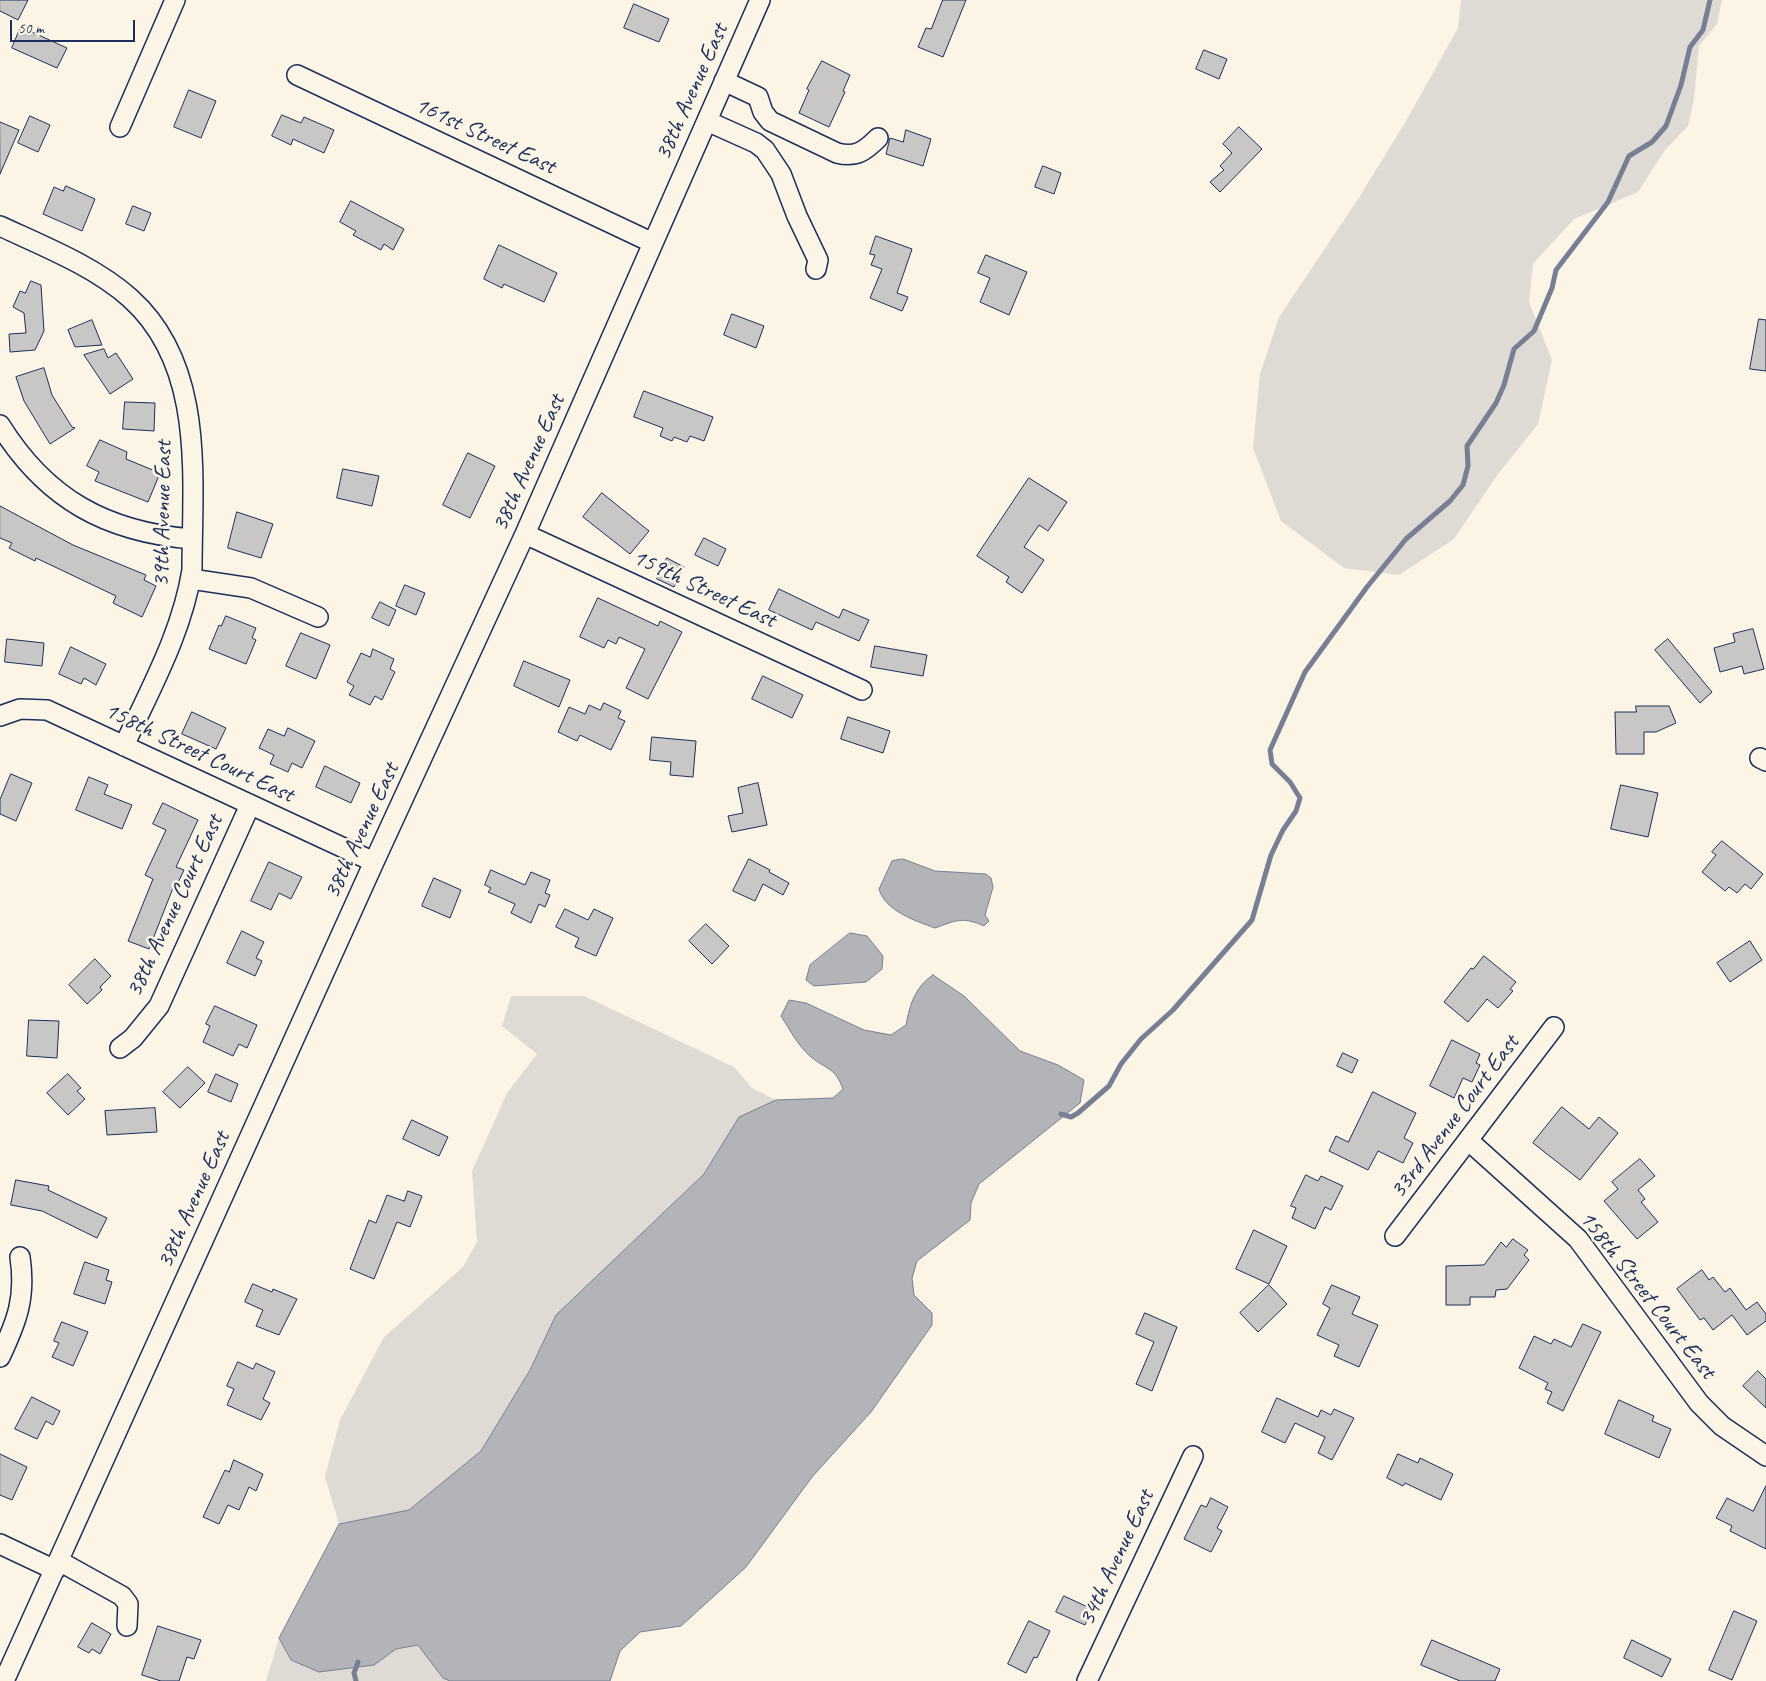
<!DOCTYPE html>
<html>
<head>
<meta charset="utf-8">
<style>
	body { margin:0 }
	#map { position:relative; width:1766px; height:1681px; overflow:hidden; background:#fcf5e5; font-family:Caveat,sans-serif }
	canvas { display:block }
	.scale { position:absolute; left:10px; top:20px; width:125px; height:22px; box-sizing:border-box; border:2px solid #1b2f5e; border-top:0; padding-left:6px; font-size:15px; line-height:18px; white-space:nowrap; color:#1b2f5e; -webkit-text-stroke:4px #fcf5e5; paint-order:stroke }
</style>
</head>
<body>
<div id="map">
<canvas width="1766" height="1681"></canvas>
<div class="scale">50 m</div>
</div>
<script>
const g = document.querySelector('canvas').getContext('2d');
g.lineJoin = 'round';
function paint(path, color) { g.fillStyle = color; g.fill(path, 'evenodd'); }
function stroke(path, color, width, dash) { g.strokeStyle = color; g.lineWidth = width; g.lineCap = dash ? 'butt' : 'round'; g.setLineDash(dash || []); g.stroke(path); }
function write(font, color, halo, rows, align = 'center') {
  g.font = font + ' Caveat,sans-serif'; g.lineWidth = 5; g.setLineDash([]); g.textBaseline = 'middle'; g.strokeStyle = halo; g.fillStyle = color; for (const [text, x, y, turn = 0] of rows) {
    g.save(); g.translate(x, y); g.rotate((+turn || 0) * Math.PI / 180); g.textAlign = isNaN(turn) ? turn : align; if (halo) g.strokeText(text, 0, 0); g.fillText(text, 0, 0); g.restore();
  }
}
paint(new Path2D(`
	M1461 0H1722L1717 24 1699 46 1694 99 1688 126 1665 150 1638 192 1574 219 1533 264 1529 302 1552 360 1538 424 1498 474 1454 539 1399 575 1344 568 1281 521 1253 448 1260 374 1279 317 1358 199 1406 121 1458 28Z
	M511 996H584L734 1067 752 1088 776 1100 739 1117 704 1174 556 1315 530 1370 481 1451 409 1510 339 1524 325 1477 340 1420 384 1337 463 1267 477 1242 472 1171 507 1093 537 1054 502 1026Z
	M279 1638 291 1660 374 1665 396 1649 418 1645 443 1678 450 1681H266Z`), '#dfdbd4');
const water = new Path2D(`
	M903 859 935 871 986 874 991 878 993 887 985 915 989 921 984 926C962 916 955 921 935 928 916 921 885 911 879 889L892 861Z
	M850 933 867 936 883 956 882 969 866 982 814 986 806 980 810 965Z
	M933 975 964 996 1020 1051 1058 1065 1084 1080 1080 1103 979 1184 971 1203 970 1220 917 1261 912 1278 914 1295 932 1313V1325L871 1412 812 1477 746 1567 681 1626 640 1632 620 1651 610 1681H450L443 1678 418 1645 396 1649 374 1665 319 1672 291 1660 279 1638 339 1524 409 1510 481 1451 530 1370 556 1315 704 1174 739 1117 776 1100 833 1098 843 1089C835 1067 827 1070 811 1057 798 1046 790 1030 781 1016L789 1000 806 1003 864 1030 891 1035 906 1025C910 1004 915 987 933 975Z`);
paint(water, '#b2b4b8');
stroke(water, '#767f94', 1);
stroke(new Path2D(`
	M1061 1114 1071 1117 1078 1113 1109 1086 1121 1064 1141 1039 1173 1010 1252 920 1271 855 1283 830 1296 811 1300 798 1290 782 1272 764 1270 750 1305 672 1367 587 1406 539 1450 501 1463 485 1468 466 1467 446 1496 403 1504 385 1514 349 1534 331 1552 288 1556 270 1608 202 1629 156 1652 142 1666 126 1681 85 1690 47 1703 30 1710 0
	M356 1681 354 1673 358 1662`), '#767f94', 5);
const building = new Path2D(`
	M0 0H28L18 20 0 11Z
	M943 0H966L943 57 918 47 926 28 931 29Z
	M634 4 669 19 659 42 624 28Z
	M21 27 67 48 57 68 12 48Z
	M1204 50 1227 59 1219 79 1196 69Z
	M822 61 850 75 843 91 845 92 829 127 799 113 809 90 807 89Z
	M189 90 216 101 201 138 174 127Z
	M282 115 301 123 304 117 334 130 324 153 293 139 291 145 272 136Z
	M30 116 50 125 38 152 18 143Z
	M0 122 19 130 0 174Z
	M1239 127 1262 149 1220 192 1210 182 1224 170 1220 166 1232 153 1223 144Z
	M906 130 931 139 923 166 886 154 890 138 903 142Z
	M1043 166 1061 173 1054 194 1035 187Z
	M66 186 95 199 82 231 43 214 54 187 63 191Z
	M351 201 404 229 393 250 384 244 381 250 353 235 356 231 340 222Z
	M133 206 151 213 144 231 126 224Z
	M876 236 912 249 897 293 908 297 902 311 870 298 882 269 871 265 875 255 870 254Z
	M499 245 557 273 544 302 504 284 502 288 484 279Z
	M986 255 1027 272 1009 315 980 302 990 278 978 273Z
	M31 281 41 285 44 331 35 350 10 352 9 334 26 333 24 313 13 307 20 291 25 293Z
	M732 314 764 326 756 348 724 335Z
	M1759 319 1766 320V371L1750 369Z
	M92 320 102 345 75 347 68 330Z
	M104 349 108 358 116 353 133 379 110 394 84 355Z
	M44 368 52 395 72 427 75 428 50 444 24 401 16 377Z
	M644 391 713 417 704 441 690 436 687 442 674 437 672 441 660 436 663 428 634 417Z
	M125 402 155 403 154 431 123 429Z
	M100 440 127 452 126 459 160 473 148 502 95 481 99 472 87 466Z
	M468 453 495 466 470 518 443 505Z
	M343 469 379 476 372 506 337 498Z
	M1029 478 1067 502 1048 531 1039 525 1024 547 1044 560 1022 593 1006 582 1009 577 977 556Z
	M602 493 649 531 630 554 583 517Z
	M0 506 73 545 146 575 144 580 156 586 142 617 113 603 116 596 36 558 35 561 9 548 12 543 0 538Z
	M237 512 273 524 261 558 228 548Z
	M704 538 726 549 718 566 695 555Z
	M667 558 684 567 674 587 657 579Z
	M405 585 425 593 416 615 396 606Z
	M779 589 839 618 843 609 869 620 859 641 816 622 812 630 769 610Z
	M598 598 658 626 660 621 682 632 648 699 626 688 645 649 619 637 616 644 608 640 604 648 580 637Z
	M380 602 396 610 389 626 372 618Z
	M226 616 256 628 252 638 256 640 246 664 209 649 219 625 221 626Z
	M1753 629 1764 669 1744 674 1742 666 1720 672 1714 648 1735 642 1733 634Z
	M301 633 330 645 316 679 286 666Z
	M7 639 44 643 42 666 5 662Z
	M1668 639 1712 692 1700 703 1655 650Z
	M875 646 927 655 923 676 871 667Z
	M71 647 106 664 96 685 84 678 81 684 59 674Z
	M373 649 394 659 390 669 395 672 382 700 375 696 370 705 349 695 354 686 347 682 361 653 370 657Z
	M524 661 570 680 559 707 514 686Z
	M763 676 803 695 792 718 752 699Z
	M604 703 621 711 618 718 625 721 611 750 580 735 577 741 558 732 569 707 585 714 589 705 600 710Z
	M1636 706H1669L1676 723 1656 732H1644V754H1616L1615 712H1636Z
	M192 712 226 728 216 749 182 734Z
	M848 717 890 731 883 753 841 739Z
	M288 728 315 741 302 768 292 763 288 772 270 764 274 755 259 748 268 729 284 736Z
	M652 737 696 741 693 777 670 775 671 762 650 760Z
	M325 766 360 783 351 803 316 787Z
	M11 774 32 783 16 821 0 814V800Z
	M89 777 108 785 104 794 132 805 122 829 76 810Z
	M758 783 767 825 732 832 728 816 743 813 738 788Z
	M1621 785 1658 793 1648 837 1611 829Z
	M163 803 198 820 176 867 184 870 175 889 173 888 149 949 128 941 153 879 145 875 166 830 153 824Z
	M1722 841 1763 874 1751 889 1745 884 1737 893 1729 887 1725 891 1702 872 1716 855 1712 852Z
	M749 859 770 870 769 872 789 883 783 895 763 884 755 901 733 891Z
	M269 862 302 877 291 899 279 893 271 910 251 901Z
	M491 870 525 885 531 872 550 880 545 893 550 895 545 907 539 904 531 923 511 913 515 904 488 892 491 888 485 885Z
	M434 878 461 890 450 918 422 906Z
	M565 909 588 920 594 909 613 918 596 956 575 947 579 938 556 927Z
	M706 924 729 946 712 964 689 941Z
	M242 931 264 942 256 958 262 961 255 976 227 963Z
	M1750 941 1762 960 1730 982 1717 963Z
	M1484 956 1516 982 1510 989 1513 991 1498 1008 1487 999 1468 1022 1444 1002 1471 968 1473 969Z
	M95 959 111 976 100 987 102 990 87 1004 69 985Z
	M215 1006 257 1025 247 1048 239 1044 233 1056 203 1042 210 1026 206 1024Z
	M29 1020 59 1021 57 1058 27 1056Z
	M1452 1040 1480 1054 1476 1063 1480 1065 1472 1082 1463 1078 1454 1098 1430 1086Z
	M1343 1053 1358 1060 1352 1073 1337 1066Z
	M188 1067 205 1083 180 1108 163 1092Z
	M68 1074 81 1088 77 1091 85 1099 68 1115 47 1093Z
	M216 1074 238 1084 231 1102 208 1092Z
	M1373 1092 1416 1113 1404 1138 1413 1143 1403 1163 1378 1151 1368 1170 1329 1151 1336 1136 1348 1142Z
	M1562 1107 1589 1129 1599 1117 1618 1133 1580 1180 1533 1143Z
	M155 1108 157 1132 107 1135 105 1111Z
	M412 1120 448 1137 439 1156 403 1139Z
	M1640 1159 1655 1176 1638 1190 1645 1199 1641 1202 1658 1222 1637 1239 1604 1201 1618 1189 1612 1182Z
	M1306 1175 1318 1181 1321 1176 1343 1186 1331 1210 1325 1207 1315 1229 1292 1218 1296 1208 1291 1206Z
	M16 1180 49 1186 48 1190 107 1218 97 1238 42 1211 11 1205Z
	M408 1191 422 1196 410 1227 397 1222 374 1279 350 1269 369 1220 376 1223 387 1195 404 1201Z
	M1254 1230 1287 1246 1269 1284 1236 1269Z
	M1513 1239 1528 1250 1524 1255 1529 1260 1507 1289 1496 1290 1495 1297H1470V1305H1446V1266L1484 1265 1501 1242 1506 1247Z
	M85 1262 109 1270 106 1280 112 1282 105 1304 74 1294Z
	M1702 1270 1709 1280 1713 1277 1725 1292 1730 1288 1746 1310 1757 1302 1766 1314V1321L1747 1335 1732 1315 1713 1330 1704 1318 1700 1320 1677 1289Z
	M253 1284 272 1292 273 1289 297 1299 279 1335 256 1326 263 1310 245 1302Z
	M1269 1285 1287 1304 1258 1332 1240 1313Z
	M1332 1285 1360 1297 1352 1314 1378 1325 1359 1367 1334 1356 1339 1345 1317 1335 1330 1308 1323 1304Z
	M1145 1313 1177 1327 1152 1391 1136 1384 1154 1342 1136 1334Z
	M62 1322 88 1332 73 1366 52 1357 59 1343 54 1341Z
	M1583 1324 1601 1332 1563 1411 1547 1403 1552 1392 1545 1389 1548 1383 1519 1368 1534 1336 1551 1344 1554 1339 1571 1347Z
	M238 1362 253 1369 256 1363 275 1372 263 1399 270 1403 261 1420 227 1405 234 1389 227 1386Z
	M1758 1371 1766 1379V1408L1743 1386Z
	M32 1397 60 1411 53 1425 46 1421 37 1439 15 1429Z
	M1277 1398 1318 1417 1321 1410 1331 1415 1334 1409 1354 1418 1332 1460 1318 1453 1325 1437 1295 1423 1285 1443 1262 1432Z
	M1619 1400 1654 1416 1652 1421 1671 1429 1659 1458 1605 1434Z
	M0 1454 27 1467 12 1500 0 1495Z
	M1398 1454 1418 1463 1420 1458 1453 1474 1441 1500 1405 1483 1403 1486 1387 1478Z
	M234 1460 263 1474 256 1491 249 1487 239 1510 228 1505 219 1524 203 1517 225 1470 229 1472Z
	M1766 1486V1549L1730 1531 1732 1526 1716 1518 1727 1498 1753 1511Z
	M1211 1498 1228 1507 1217 1528 1222 1531 1211 1552 1184 1539 1201 1505 1206 1507Z
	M1064 1596 1092 1609 1085 1625 1056 1612Z
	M1734 1611 1757 1621 1732 1680 1709 1670Z
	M1029 1621 1050 1631 1037 1658 1034 1657 1026 1673 1008 1664Z
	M92 1623 111 1634 100 1654 92 1649 89 1653 78 1647Z
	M158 1626 201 1640 194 1659 187 1657 179 1681H161L142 1675Z
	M1432 1640 1500 1669 1495 1681H1460L1421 1665Z
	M1632 1640 1671 1659 1662 1677 1624 1658Z`);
paint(building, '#c8c7c6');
stroke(building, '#1b2f5e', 1);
const minor = new Path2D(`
	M297 75 653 243
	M724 81 758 97 763 112 770 121 837 153C856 158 865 151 878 138
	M707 121 756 143 765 150 781 174 797 216 818 260 816 269
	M120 127 175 0
	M0 226C43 246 94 266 130 298 206 366 192 478 192 570 182 633 150 689 124 746
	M0 425C46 499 106 532 192 539
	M525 534 862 690
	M191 579 251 588 318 617
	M0 716 20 709 47 710 374 862
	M1760 758 1766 761
	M120 1048 133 1038 159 1006 250 805
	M1469 1141 1578 1239 1699 1403 1722 1426 1766 1456
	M1395 1236 1554 1027
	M0 1357C17 1321 26 1298 20 1257
	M0 1544 55 1570
	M59 1561 122 1596 128 1604 127 1626
	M4 1681 374 862 525 534 760 0
	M1087 1681 1193 1456`);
stroke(minor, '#1b2f5e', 22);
stroke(minor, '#fcf5e5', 19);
write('24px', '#1b2f5e', '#fcf5e5', [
	["38th Avenue East",692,92,-66],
	["161st Street East",485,136,25],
	["38th Avenue East",529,463,-66],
	["39th Avenue East",163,514,-89],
	["159th Street East",704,589,25],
	["158th Street Court East",199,753,25],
	["38th Avenue East",362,831,-65],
	["38th Avenue Court East",175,906,-65],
	["33rd Avenue Court East",1455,1117,-53],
	["38th Avenue East",194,1200,-66],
	["158th Street Court East",1647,1295,52],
	["34th Avenue East",1117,1558,-65]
]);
</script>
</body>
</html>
